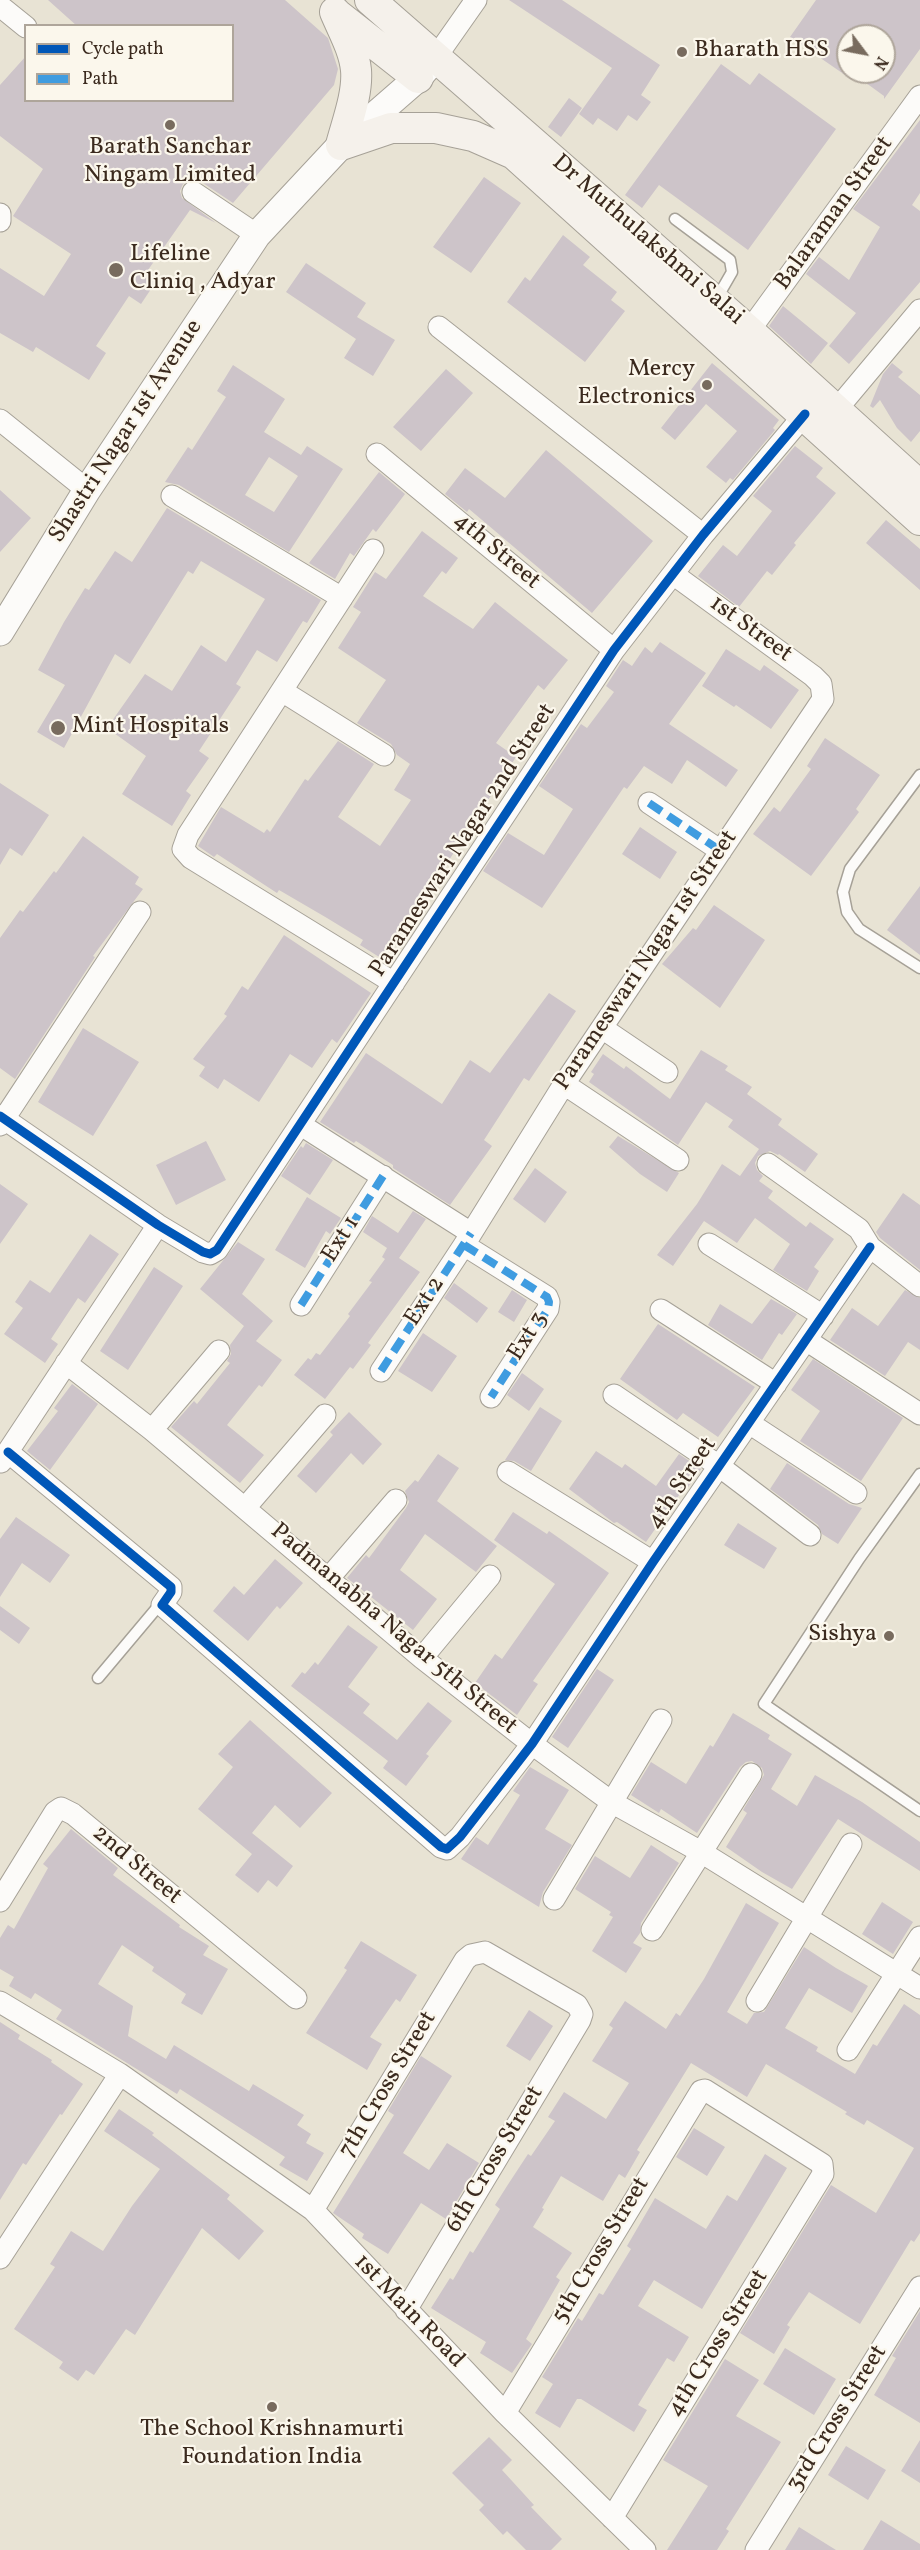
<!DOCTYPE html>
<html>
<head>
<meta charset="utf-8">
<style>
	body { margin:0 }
	#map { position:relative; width:920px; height:2550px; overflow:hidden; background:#e8e3d4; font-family:Vollkorn,serif }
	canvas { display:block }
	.legend { position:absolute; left:24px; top:24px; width:210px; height:78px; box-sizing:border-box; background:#fbf7ec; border:2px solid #aea59a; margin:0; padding:8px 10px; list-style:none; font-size:18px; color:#3b2a1e }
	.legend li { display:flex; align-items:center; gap:12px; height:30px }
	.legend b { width:30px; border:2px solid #aea59a }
	.north { position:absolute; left:836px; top:24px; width:60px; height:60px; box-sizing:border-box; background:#fbf7ec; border:2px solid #aea59a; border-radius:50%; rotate:122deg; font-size:16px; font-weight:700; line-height:24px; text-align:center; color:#3b2a1e }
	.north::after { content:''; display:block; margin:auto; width:21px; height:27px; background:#786b5e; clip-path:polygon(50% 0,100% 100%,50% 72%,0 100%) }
</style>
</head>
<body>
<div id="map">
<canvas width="920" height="2550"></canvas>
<ul class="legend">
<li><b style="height:8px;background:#0057b8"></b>Cycle path</li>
<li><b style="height:8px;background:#3f9ce0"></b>Path</li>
</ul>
<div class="north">N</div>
</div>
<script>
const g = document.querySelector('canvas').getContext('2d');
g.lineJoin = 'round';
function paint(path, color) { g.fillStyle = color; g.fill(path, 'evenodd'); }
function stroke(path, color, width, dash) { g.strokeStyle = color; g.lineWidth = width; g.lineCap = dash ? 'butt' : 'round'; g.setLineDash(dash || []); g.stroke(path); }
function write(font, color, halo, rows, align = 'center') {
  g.font = font + ' Vollkorn,serif'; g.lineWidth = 4.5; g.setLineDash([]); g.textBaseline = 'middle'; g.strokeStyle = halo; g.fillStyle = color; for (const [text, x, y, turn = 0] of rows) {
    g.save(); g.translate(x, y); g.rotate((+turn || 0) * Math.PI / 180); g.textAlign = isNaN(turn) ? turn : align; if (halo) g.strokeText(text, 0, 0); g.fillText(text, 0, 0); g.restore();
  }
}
paint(new Path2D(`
	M48 0H285L328 38 338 69 334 85 233 203 200 181 193 179 183 184 180 191 182 198 216 223 190 210 148 270 159 277 141 304 129 296 96 346 106 353 89 380 36 347 33 352 0 333V268L44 296 71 254 13 216 43 169 0 136V85L26 56V100H232V26H77Z
	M509 0H562L660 65 641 95 651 102 637 121 628 115 617 131 598 118 593 125 579 114 612 68Z
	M816 0H920V49L884 99V96L851 72H884V36H848V77L790 37Z
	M721 64 750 85 759 73 836 129 748 250 659 185 642 208 625 195Z
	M569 98 582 108 561 137 548 127Z
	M920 120V193L912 205 920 211V282L849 364 829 346 856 313 806 274 819 257 849 280 880 227 853 209Z
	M484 177 521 203 471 273 433 247Z
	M563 235 590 257 583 265 617 292 611 300 625 311 585 362 507 302 525 277 530 281Z
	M306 263 366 303 357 317 395 340 373 376 344 358 356 339 286 292Z
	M783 306 828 343 811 364 769 326Z
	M712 363 779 420 773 428 775 430 733 480 730 478 726 483 706 467 737 431 706 404 675 440 661 428Z
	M892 363 903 372 898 377 920 395V431L911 442 897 428 880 400 873 408 870 406 883 374Z
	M233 365 285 399 264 432 301 455 307 446 343 469 289 552 179 485 165 482 188 447 192 450 226 397 217 391ZM269 457 298 476 274 512 245 495Z
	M446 369 473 393 421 451 393 427Z
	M795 446 823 468 816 477 836 493 794 543 796 545 772 575 767 571 739 607 698 576 723 545 737 556 772 511 753 496Z
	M546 450 653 541 592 613 469 509 467 512 445 494 465 468 505 498Z
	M379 472 405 494 376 532 373 529 354 556 350 553 335 579 309 563Z
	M0 490 31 518 0 552Z
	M167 508 321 600 307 623 303 621 277 662 257 650 236 684 241 687 199 751 209 758 186 791 191 795 172 826 122 794 146 756 107 728 145 674 172 691 201 645 226 662 265 599 201 561 193 574 188 571 130 664 115 654 64 748 37 732 65 685 38 670 64 622 85 588 89 590 115 551 132 562Z
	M886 520 920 549V590L866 543Z
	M422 531 458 558 446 574 442 571 423 596 473 629 495 602 568 660 544 690 538 685 496 743 516 757 384 960 360 945 363 940 327 918 279 890 277 893 217 854 214 857 198 846 221 807 264 833 267 829 270 832 305 779 308 781 338 741 374 764 338 817 380 846 411 800 394 790 410 764 397 755 391 744 357 723 386 680 338 648 361 612 353 607 375 572 386 579Z
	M660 642 706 673 669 724 738 770 726 787 687 760 672 784 644 766 627 789 624 787 542 908 483 871 508 833 544 855 573 809 539 786 581 724 587 728 614 692 606 686 623 660 632 666 645 647 652 653Z
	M726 649 760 671 764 665 799 690 771 729 736 705 734 707 702 686Z
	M825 738 880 775 856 809 859 812 811 876 753 834 774 807 780 812 811 769 807 766Z
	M0 783 49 815 22 856 10 848 0 865Z
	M640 827 677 852 660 879 622 854Z
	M83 836 139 877 135 884 143 889 93 956 95 957 15 1079 0 1068V938L20 910 23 912 54 871 56 873Z
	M920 886V955L887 930Z
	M714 905 765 940 720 1008 662 964 693 928 696 930Z
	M284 935 371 993 337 1043 332 1039 312 1068 290 1054 259 1102 224 1079 218 1089 199 1076 205 1067 193 1059 227 1016 224 1014 242 986 248 990Z
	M549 993 576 1011 529 1081 524 1078 484 1140 492 1146 450 1205 393 1168V1165L356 1141 354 1143 320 1122 366 1053 442 1104 470 1060 490 1073Z
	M83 1028 139 1062 93 1136 38 1102Z
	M701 1050 728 1066 725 1070 752 1087 747 1094 782 1119 778 1125 818 1154 805 1172 779 1154 778 1155 770 1151 758 1156 755 1163 757 1170 763 1176 759 1181 773 1191 768 1198 806 1227 810 1222 834 1239 814 1267 819 1271 807 1291 773 1270 790 1244 755 1218 737 1243 704 1221 673 1266 657 1255 697 1204 722 1164 740 1176 759 1149 728 1127 733 1120 706 1102 678 1145 589 1082 594 1074 591 1072 603 1054 624 1069 626 1066 670 1099Z
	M618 1136 679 1173 667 1192 640 1174 609 1147Z
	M206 1141 226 1180 176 1205 156 1165Z
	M306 1143 333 1160 310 1195 281 1176 301 1146 303 1148Z
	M535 1168 567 1192 545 1223 513 1199Z
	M0 1184 28 1204 0 1244Z
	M903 1193 920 1205V1270L880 1238 876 1232Z
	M307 1197 341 1218 330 1234 326 1231 305 1268 275 1250Z
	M413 1211 426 1219 399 1258 420 1272 368 1343 371 1345 353 1369 350 1367 325 1399 294 1375 308 1358 311 1360 316 1353 320 1355 350 1316 348 1314 372 1282 369 1281 385 1259 382 1257 387 1248 363 1232 372 1216 398 1233Z
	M90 1234 119 1254 85 1303 78 1298 51 1339 58 1344 45 1363 4 1334 23 1308 15 1302 30 1280 50 1293Z
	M238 1242 265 1259 242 1294 273 1321 256 1341 282 1360 262 1387 259 1385 227 1425 264 1455 240 1483 171 1427 194 1401 197 1404 230 1363 227 1361 231 1354 230 1345 244 1326 200 1289Z
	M154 1267 183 1286 128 1370 100 1351Z
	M454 1283 488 1308 477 1323 444 1298Z
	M512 1290 527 1300 514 1322 498 1312Z
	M905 1290 920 1298V1350L908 1342 885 1376 830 1340 852 1308 878 1326Z
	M771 1299 797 1314 782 1335 779 1333 762 1360 708 1325 720 1304 752 1324Z
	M658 1324 755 1387 718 1437 683 1413 677 1420 620 1379Z
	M423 1333 457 1356 432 1392 398 1371Z
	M813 1359 903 1418 861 1481 800 1441 820 1411 791 1390Z
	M522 1373 544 1389 529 1411 507 1395Z
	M72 1384 98 1404 50 1470 27 1451 58 1411 54 1408Z
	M540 1407 562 1421 531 1471 514 1461 505 1460Z
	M349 1412 382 1444 363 1465 351 1453 316 1493 297 1476 333 1435 330 1432Z
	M596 1451 622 1468 625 1464 656 1486 679 1454 701 1469 686 1490 684 1488 646 1542 617 1522 614 1523 569 1489Z
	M438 1454 459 1468 437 1501 497 1546 476 1572 425 1534 400 1570 437 1599 413 1630 347 1578 366 1555 369 1558 406 1508 409 1502 405 1491 415 1480 418 1482Z
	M787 1463 849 1504 862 1508 838 1544 822 1534 818 1525 770 1489Z
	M513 1512 547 1534 549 1531 609 1573 533 1681 538 1684 517 1715 475 1683 495 1654 502 1659 555 1584 494 1540Z
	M16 1517 70 1555 50 1583 22 1563 0 1597V1539Z
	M738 1523 777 1548 764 1569 724 1545Z
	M275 1559 303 1583 280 1609 277 1606 248 1641 213 1611 234 1586 244 1595Z
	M0 1606 30 1628 19 1644 0 1630Z
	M348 1625 378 1647 348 1687 370 1704 363 1713 397 1740 428 1702 452 1721 426 1754 429 1756 406 1786 383 1768 388 1761 291 1686 302 1672 305 1674 315 1662 318 1665Z
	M597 1669 614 1680 568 1748 552 1737Z
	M733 1713 770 1735 768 1739 792 1754 771 1789 797 1806 815 1775 862 1802 920 1842V1871L838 1819 792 1889 762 1872 726 1847 747 1813 743 1810 764 1775 762 1768 752 1761 746 1762 740 1767 697 1833 661 1809 659 1813 631 1795 651 1762 686 1784 710 1745 713 1747Z
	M250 1720 332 1793 300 1828 275 1805 252 1833 293 1866 277 1887 268 1880 258 1893 235 1875 252 1854 198 1809 233 1767 218 1754Z
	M530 1767 569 1790 545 1829 572 1845 543 1892 539 1907 461 1859 476 1837 488 1845 520 1795 513 1791Z
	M71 1829 118 1868 113 1875 180 1925 179 1927 209 1946 203 1955 228 1969 202 2015 181 2003 186 1994 152 1971 154 1967 122 1945 98 1984 133 2006 128 2036 166 2059 174 2045 249 2091 253 2084 304 2115 297 2125 311 2134 306 2143 324 2153 307 2181 279 2165 285 2157 180 2089 177 2094 56 2019 62 2010 35 1993 31 1999 9 1986 14 1977 0 1969V1938L8 1925 14 1929 48 1868 43 1864Z
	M651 1845 679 1863 641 1923 640 1933 633 1943 642 1948 626 1973 592 1951 613 1917 609 1915 611 1912 575 1889 595 1856 630 1878Z
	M882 1902 913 1922 893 1954 862 1934Z
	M746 1903 779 1923 727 2012 747 2024 754 2013 764 2012 804 1947 836 1968 868 1986 852 2013 809 1988 785 2028 818 2047 816 2051 855 2074 873 2044 877 2046 904 2004 920 2015V2233L914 2242 911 2240 860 2324 809 2292 787 2325 790 2327 774 2354 740 2333 831 2185 876 2213 914 2148 867 2120 864 2125 845 2114 847 2112 766 2064 747 2097 691 2063 637 2150 640 2152 625 2178 619 2174 603 2201 561 2176 542 2208 544 2209 533 2227 572 2253 556 2277 560 2280 526 2339 532 2344 512 2373 480 2353 486 2342 431 2308 450 2278 453 2280 470 2251 473 2253 500 2209 495 2205 507 2186 528 2154 531 2156 555 2121 548 2117 564 2092 606 2119 629 2083 592 2061 613 2028 609 2025 625 2001 666 2029 676 2013 680 2016 704 1979Z
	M361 1941 417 1975 400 2002 396 1999 370 2037 382 2044 367 2070 306 2033 347 1970 344 1968Z
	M529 2010 553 2026 530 2061 506 2046Z
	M0 2022 20 2035 18 2039 52 2060 51 2062 83 2084 62 2115 60 2114 26 2165 23 2163 0 2200Z
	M421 2056 452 2076 403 2153 429 2170 447 2143 479 2163 446 2219 421 2203 388 2254 362 2238 364 2234 333 2213 394 2115 388 2111Z
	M119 2109 154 2133 152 2135 230 2195 227 2199 264 2231 239 2260 202 2228 135 2335 126 2329 94 2375 86 2370 78 2381 59 2368 63 2362 14 2329 55 2267 50 2264 71 2231 103 2251 132 2206 160 2169 104 2131Z
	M694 2128 725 2147 707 2176 676 2157Z
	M765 2154 787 2168 702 2309 654 2280 638 2306 689 2337 674 2362 667 2358 638 2405 647 2410 634 2432 581 2399H577L560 2428 535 2413 553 2384 542 2377 578 2318 582 2321 599 2293 603 2295 631 2249 627 2246 655 2198 706 2229 727 2195 737 2201Z
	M920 2311V2423L874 2395 896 2358 892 2356Z
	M785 2348 836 2379 814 2415 763 2384Z
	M725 2359 759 2380 736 2416 781 2442 726 2529 729 2531 717 2550H667L708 2486 663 2460Z
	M489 2437 512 2460 502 2470 534 2505 531 2507 562 2539 551 2550H526L507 2531 503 2535 479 2510 484 2505 452 2473Z
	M920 2440V2483L901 2471Z
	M846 2446 886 2470 868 2500 828 2475Z
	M881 2520 920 2544V2550H863Z
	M799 2527 836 2550H785Z`), '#cdc4c9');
const service = new Path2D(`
	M675 219 730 260 732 272 717 298
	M920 775 850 869 843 892 847 912 859 929 920 968
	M920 1474 859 1559 764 1704 920 1811
	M98 1678 161 1603`);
const minor = new Path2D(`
	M0 6 26 27
	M436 57 476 0
	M193 192 257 235
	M0 214V221
	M439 327 703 535
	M749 331 920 96
	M837 409 920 310
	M0 420 87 490
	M377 454 614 650
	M172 496 342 598
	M373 550 188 835 183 849 191 858 394 983
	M282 691 384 755
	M649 803 721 851
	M602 1028 667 1072
	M564 1084 678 1160
	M0 1116 158 1225 203 1252 210 1254 217 1250 614 650 703 535 805 414
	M0 1125 140 912
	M301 1125 471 1233
	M768 1164 859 1229 870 1247 920 1286
	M709 1244 823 1316
	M464 1245 547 1297 549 1302 548 1309 491 1397
	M301 1305 383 1176
	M661 1310 776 1384
	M806 1340 920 1414
	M66 1363 152 1430 422 1658 532 1744 613 1803 701 1852 920 1988
	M381 1371 464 1245 564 1084 823 699 821 684 813 676 673 574
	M614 1395 719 1466 810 1535
	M749 1423 856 1493
	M152 1430 219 1351
	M8 1452 171 1587V1592L162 1605 441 1847 447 1849 460 1837 532 1744 653 1562 870 1247
	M1 1462 158 1225
	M508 1472 653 1562
	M245 1508 325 1415
	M328 1579 396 1500
	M422 1658 490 1576
	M554 1899 661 1720
	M0 1901 55 1812 61 1808 73 1814 296 1998
	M652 1930 751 1774
	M757 2001 851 1844
	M0 2002 120 2074 313 2210 505 2413 645 2550
	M848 2050 920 1937
	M313 2210 465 1960 471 1955 485 1952 577 2005 582 2014 580 2020 406 2310
	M0 2258 120 2074
	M505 2413 701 2091 705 2090 822 2164 823 2174 612 2518
	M756 2550 920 2287`);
const tertiary = new Path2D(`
	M0 632 87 490 257 235 341 145 418 78 431 63`);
const secondary = new Path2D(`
	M370 0 749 331 920 486
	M335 12C343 31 354 50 356 70 358 94 347 122 341 145
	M338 15 418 78
	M341 145 391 128H436L473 136 514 154 920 520`);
stroke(service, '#a6a197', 13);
stroke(minor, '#a6a197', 23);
stroke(tertiary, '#a6a197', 29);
stroke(secondary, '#a6a197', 32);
stroke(service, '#fcfbf9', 10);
stroke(minor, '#fcfbf9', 21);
stroke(tertiary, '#fcfbf9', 27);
stroke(secondary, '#f5f1eb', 30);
stroke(new Path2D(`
	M649 803 721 851
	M464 1245 547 1297 549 1302 548 1309 491 1397
	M301 1305 383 1176
	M381 1371 471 1233`), '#3f9ce0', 8, [15, 8]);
stroke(new Path2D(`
	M0 1116 158 1225 203 1252 210 1254 217 1250 614 650 703 535 805 414
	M8 1452 171 1587V1592L162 1605 441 1847 447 1849 460 1837 532 1744 653 1562 870 1247`), '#0057b8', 9);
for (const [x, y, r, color] of [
	[682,52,6,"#786b5e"],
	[170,125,6,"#786b5e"],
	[116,270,8,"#786b5e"],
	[707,385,6,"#786b5e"],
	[58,728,8,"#786b5e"],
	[889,1636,6,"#786b5e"],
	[272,2407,6,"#786b5e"]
]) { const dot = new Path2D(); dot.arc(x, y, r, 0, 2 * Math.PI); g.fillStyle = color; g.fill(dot); stroke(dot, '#fbf7ec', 2); }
write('24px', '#3b2a1e', '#fbf7ec', [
	["Bharath HSS",694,52],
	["Barath Sanchar",170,149,"center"],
	["Ningam Limited",170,177,"center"],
	["Lifeline",130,256],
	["Cliniq , Adyar",130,284],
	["Mercy",695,371,"right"],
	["Electronics",695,399,"right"],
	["Mint Hospitals",72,728],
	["Sishya",877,1636,"right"],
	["The School Krishnamurti",272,2431,"center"],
	["Foundation India",272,2459,"center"]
], 'left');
write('24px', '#3b2a1e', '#fbf7ec', [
	["Balaraman Street",835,214,-54],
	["Dr Muthulakshmi Salai",647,241,41],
	["Shastri Nagar 1st Avenue",127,432,-57],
	["4th Street",496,552,40],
	["1st Street",750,630,36],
	["Parameswari Nagar 2nd Street",464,841,-57],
	["Parameswari Nagar 1st Street",647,961,-56],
	["Ext 1",342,1240,-58],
	["Ext 2",426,1302,-57],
	["Ext 3",529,1337,-58],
	["4th Street",683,1484,-56],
	["Padmanabha Nagar 5th Street",393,1630,40],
	["2nd Street",136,1866,40],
	["7th Cross Street",389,2085,-59],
	["6th Cross Street",496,2160,-59],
	["5th Cross Street",602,2251,-59],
	["1st Main Road",408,2312,46],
	["4th Cross Street",719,2344,-58],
	["3rd Cross Street",838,2419,-58]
]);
</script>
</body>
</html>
